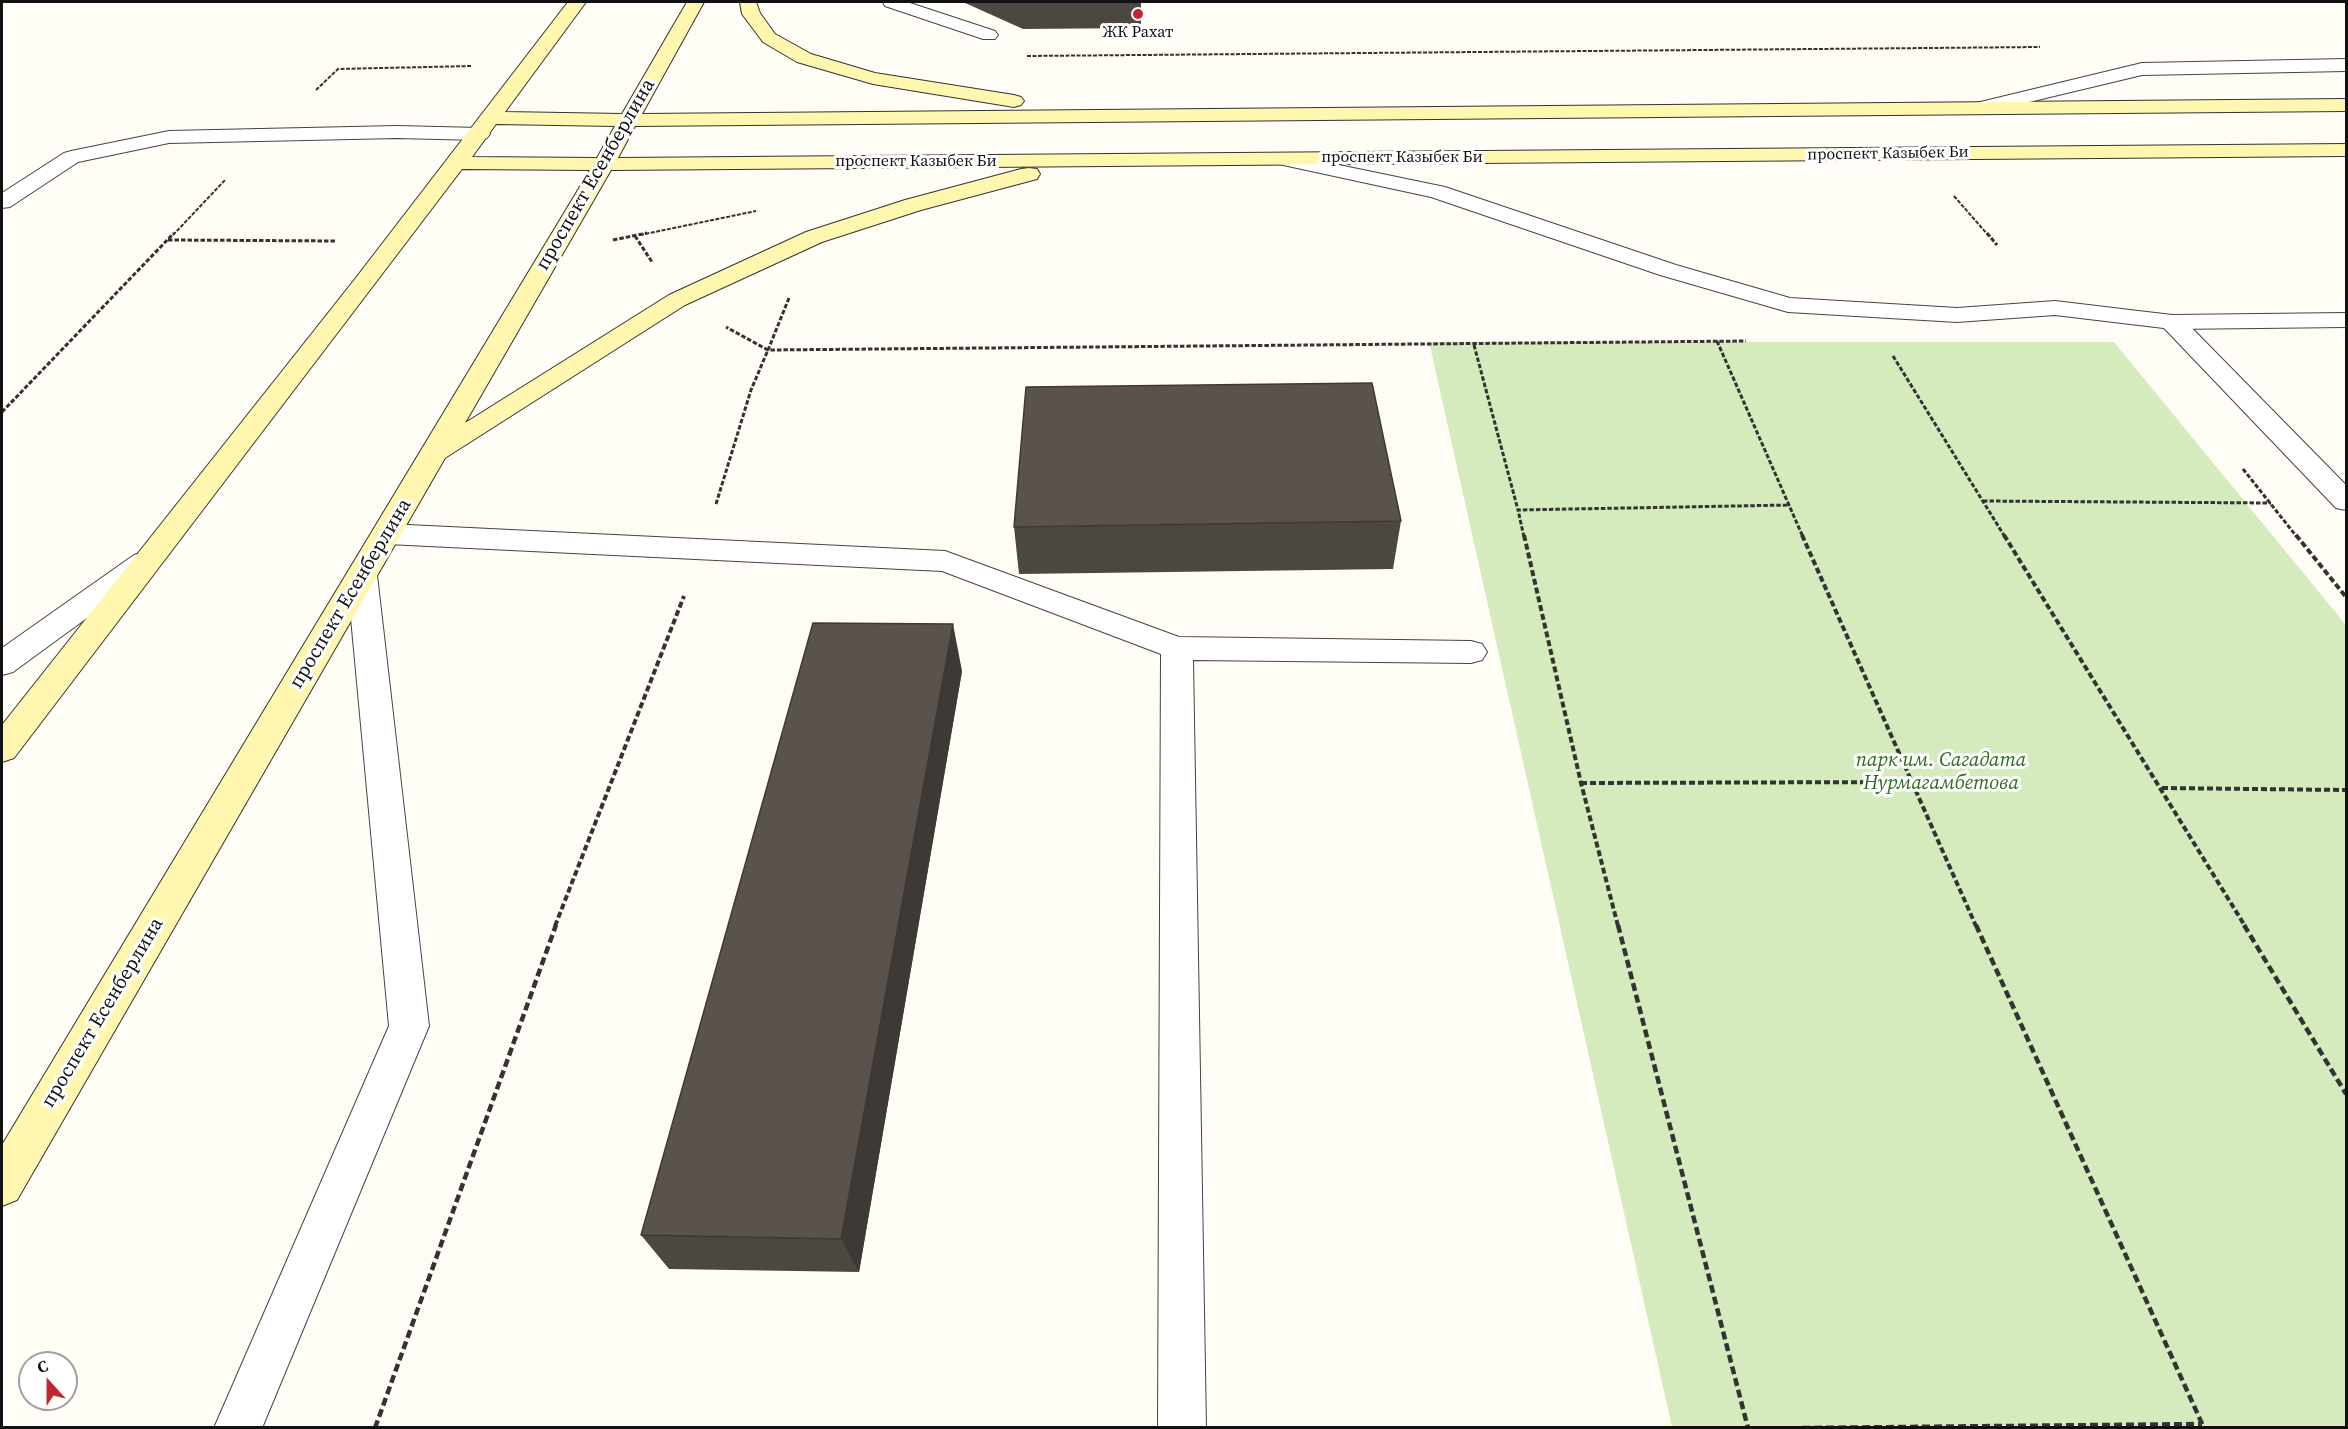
<!DOCTYPE html>
<html>
<head>
<meta charset="utf-8">
<style>
	body { margin:0 }
	#map { position:relative; width:2348px; height:1429px; overflow:hidden; background:#fffdf5; font-family:"Source Serif 4",serif }
	canvas { display:block }
	.frame { position:absolute; inset:0; border:3px solid #111; pointer-events:none }
	.north { position:absolute; left:18px; top:1351px; width:60px; height:60px; box-sizing:border-box; background:#fff; border:2px solid #a0a0a0; border-radius:50%; rotate:339deg; font-size:16px; font-weight:700; line-height:24px; text-align:center; color:#111 }
	.north::after { content:''; display:block; margin:auto; width:21px; height:27px; background:#c4262e; clip-path:polygon(50% 0,100% 100%,50% 72%,0 100%) }
</style>
</head>
<body>
<div id="map">
<canvas width="2348" height="1429"></canvas>
<div class="frame"></div>
<div class="north">С</div>
</div>
<script>
const g = document.querySelector('canvas').getContext('2d');
g.lineJoin = 'round';
function paint(path, color) { g.fillStyle = color; g.fill(path, 'evenodd'); }
function stroke(path, color, width, dash) { g.strokeStyle = color; g.lineWidth = width; g.lineCap = dash ? 'butt' : 'round'; g.setLineDash(dash || []); g.stroke(path); }
function write(font, color, halo, rows, align = 'center') {
  g.font = font + ' "Source Serif 4",serif'; g.lineWidth = 6; g.setLineDash([]); g.textBaseline = 'middle'; g.strokeStyle = halo; g.fillStyle = color; for (const [text, x, y, turn = 0] of rows) {
    g.save(); g.translate(x, y); g.rotate((+turn || 0) * Math.PI / 180); g.textAlign = isNaN(turn) ? turn : align; if (halo) g.strokeText(text, 0, 0); g.fillText(text, 0, 0); g.restore();
  }
}
paint(new Path2D(`
	M1429 342H2114L2346 625V1427H1672Z`), '#d5ebbd');
const lane = new Path2D(`
	M883 2H907L995 31 998 35 995 39H983L885 6Z
	M397 126 480 128 487 130 490 134 487 138 480 140 397 138 169 143 78 162 10 207 2 208V193L64 153 71 151 169 131Z
	M2172 315 2181 317 2346 485V510L2336 508 2163 327 2160 322 2163 317Z
	M387 524 945 551 1179 637 1471 641 1482 644 1487 652 1482 660 1471 663 1193 660 1206 1428H1158L1161 654 942 571 387 544 377 541 372 534 377 527Z`);
const street = new Path2D(`
	M2346 59V71L2142 75 1979 114 1972 112 1969 108 1972 104 2142 63Z
	M1281 153 1445 187 1676 265 1790 298 1957 308 2055 301 2172 315 2346 313V327L2172 329 2055 315 1957 322 1788 312 1660 275 1431 197 1274 163 1271 159 1274 155Z
	M144 552 154 555 159 562 154 569 13 672 2 675V648L134 555Z
	M362 565 373 568 377 575 429 1026 262 1428H214L389 1026 347 575 351 568Z`);
const secondary = new Path2D(`
	M568 2H586L505 112 622 114 687 2H704L642 114 2346 99V111L635 126 618 158 2346 144V156L611 170 465 423 669 295 806 232 905 200 1021 169 1029 168 1037 169 1040 174 1037 179 921 210 822 242 685 305 445 458 17 1200 2 1206V1145L590 170 462 169 14 758 2 762V725L355 279ZM496 124 615 126 597 158 472 157Z
	M740 2H756L760 13 775 34 811 54 875 73 1014 95 1021 97 1024 101 1021 105 1014 107 873 84 797 62 763 42 742 14Z`);
stroke(lane, '#444', 2);
stroke(street, '#444', 2);
stroke(secondary, '#333', 2);
stroke(new Path2D(`
	M1027 56 2040 47
	M316 90 338 69 472 66
	M1954 196 1988 235
	M173 235 226 179
	M640 235 756 211`), '#333', 2, [4, 1.5]);
stroke(new Path2D(`
	M1987 233 1997 245
	M635 236 652 262
	M168 240 337 241
	M613 240 647 233
	M789 298 768 350 1746 341
	M1717 341 1803 537
	M1474 345 1518 510
	M1893 356 2005 537
	M2 412 174 233
	M2243 469 2297 537
	M1983 501 2271 503
	M716 504 751 390 768 350 726 327
	M1524 537 1518 510 1790 505`), '#333', 3, [4.5, 2]);
stroke(new Path2D(`
	M1524 535 1581 783 1618 926
	M1802 535 1976 926
	M2004 535 2245 926
	M2296 535 2346 597
	M1581 783 1911 782
	M2162 788 2346 790
	M555 926 684 596`), '#333', 4, [6, 3]);
stroke(new Path2D(`
	M1618 925 1748 1428
	M1976 925 2204 1428
	M2244 925 2346 1094
	M375 1428 556 925
	M1802 1428 2202 1424`), '#333', 4.5, [8, 4]);
paint(lane, '#fff');
paint(street, '#fff');
paint(secondary, '#fff6b0');
paint(new Path2D(`
	M963 2H1141V28L1023 29Z
	M1401 521 1393 569 1019 574 1014 527Z
	M962 671 859 1272 669 1269 641 1235Z`), '#4d4742');
paint(new Path2D(`
	M953 624 962 671 859 1272 841 1239Z`), '#3f3936');
const building = new Path2D(`
	M1372 383 1401 521 1014 527 1026 387Z
	M813 623 953 624 841 1239 641 1235Z`);
paint(building, '#5a524d');
stroke(building, '#3f3936', 1.5);
for (const [x, y, r, color] of [
	[1138,14,6,"#c4262e"]
]) { const dot = new Path2D(); dot.arc(x, y, r, 0, 2 * Math.PI); g.fillStyle = color; g.fill(dot); stroke(dot, '#fff', 2); }
write('16px', '#111', '#fff', [
	["ЖК Рахат",1138,33]
]);
write('16px', '#111', '#fff', [
	["проспект Казыбек Би",1888,154,-1],
	["проспект Казыбек Би",1402,158],
	["проспект Казыбек Би",916,162]
]);
write('20px', '#111', '#fff', [
	["проспект Есенберлина",596,175,-60],
	["проспект Есенберлина",351,594,-59],
	["проспект Есенберлина",103,1013,-59]
]);
write('italic 20px', '#2f6b1f', '#fff', [
	["парк им. Сагадата",1941,761],
	["Нурмагамбетова",1941,784]
]);
</script>
</body>
</html>
